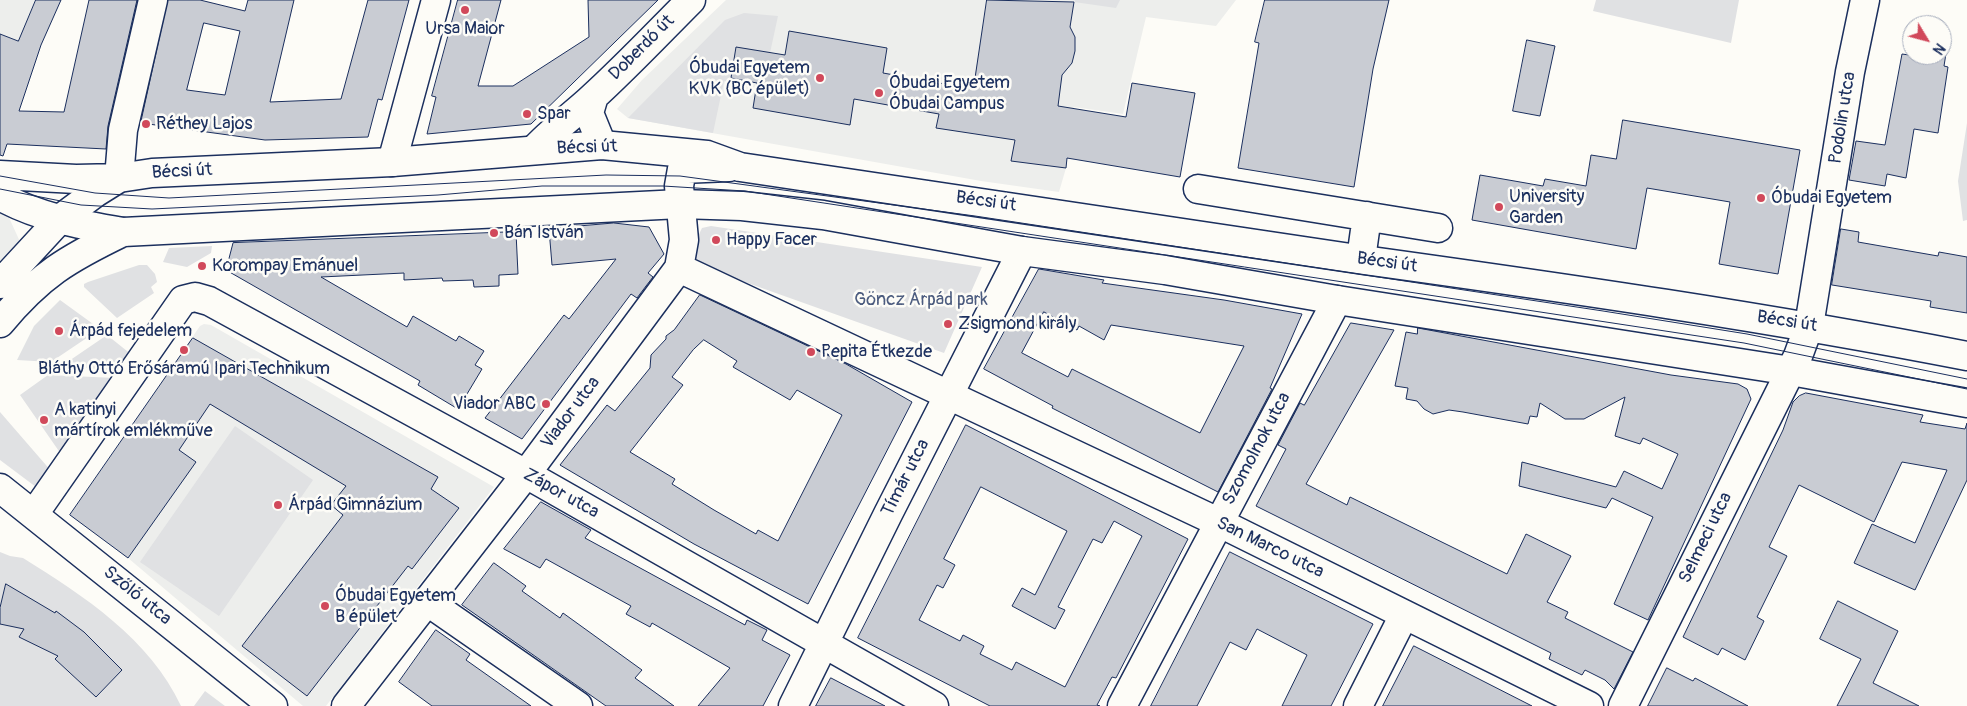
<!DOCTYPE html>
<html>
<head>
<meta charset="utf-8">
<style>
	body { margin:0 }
	#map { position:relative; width:1967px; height:706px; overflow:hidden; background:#fdfcf7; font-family:Pangolin,sans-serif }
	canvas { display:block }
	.north { position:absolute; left:1902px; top:15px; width:50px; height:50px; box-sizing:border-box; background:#fdfcf7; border:1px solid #a3aaba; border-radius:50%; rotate:127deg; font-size:14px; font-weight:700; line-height:20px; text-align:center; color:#1b2f5e }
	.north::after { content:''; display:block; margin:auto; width:18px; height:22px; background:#d1495b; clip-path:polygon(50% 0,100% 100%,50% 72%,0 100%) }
</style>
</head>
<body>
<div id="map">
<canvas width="1967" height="706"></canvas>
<div class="north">N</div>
</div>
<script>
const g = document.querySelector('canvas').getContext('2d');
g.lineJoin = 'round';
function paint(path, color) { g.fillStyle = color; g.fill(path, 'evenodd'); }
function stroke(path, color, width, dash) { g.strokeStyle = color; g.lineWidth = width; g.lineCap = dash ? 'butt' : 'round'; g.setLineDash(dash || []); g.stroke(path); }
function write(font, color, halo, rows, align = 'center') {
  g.font = font + ' Pangolin,sans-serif'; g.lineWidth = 5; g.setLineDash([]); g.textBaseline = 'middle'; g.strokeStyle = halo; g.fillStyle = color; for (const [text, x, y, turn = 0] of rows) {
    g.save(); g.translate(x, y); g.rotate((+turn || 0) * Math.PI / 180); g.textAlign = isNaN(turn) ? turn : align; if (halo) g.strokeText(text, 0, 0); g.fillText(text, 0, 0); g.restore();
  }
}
paint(new Path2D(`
	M0 0H36L0 83Z
	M726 0H1236L1216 26 1146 17 1123 114 1074 107 1066 168 1059 192 981 181 628 118 617 109 642 80Z
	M0 198 22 246 0 269Z
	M204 324 211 325 494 487 326 706H303L128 558 70 515 200 326Z`), '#edeeec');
paint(new Path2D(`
	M1075 0H1120L1116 8 1074 2Z
	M1596 0H1739L1731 43 1593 11Z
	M744 13 778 16 770 53 736 47 731 82 724 81 713 133 628 118 725 20Z
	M1967 123V220L1963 221 1958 181Z
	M711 226 982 267 944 353 686 261 702 228Z
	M212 246 211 253 187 267 163 262 169 248Z
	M139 265H147L155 274 157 282 151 287 154 293 117 318 84 287V284L88 282Z
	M60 300 100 329 51 362 17 360 34 326Z
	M107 335 132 355 121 372 63 365Z
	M48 375 116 378 63 457 20 395Z
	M0 412 52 472 40 490 0 460Z
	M235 426 313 480 219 616 140 562Z
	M0 552 10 556 23 558C84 596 150 639 181 706H0Z
	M205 691 225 706H194Z`), '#e0e1e3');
const building = new Path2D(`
	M36 0H61L41 45 19 111 64 112 89 0H137L108 126 106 149 7 144 3 156 0 155V34L18 41Z
	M168 0H200L245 11 248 0H294L270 102 341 99 368 0H409L382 100 378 99 368 137 265 140 141 123ZM204 23 240 31 225 95 187 90Z
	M458 0H501L478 86H513L589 37 588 0H658L531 124 427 134 436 97 432 96Z
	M987 0 1074 2 1070 27 1075 37V51L1072 63 1062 75 1058 106 1126 117 1132 83 1195 93 1180 177 1067 158 1066 168 1011 161 1015 140 936 128 939 114 854 99 850 125 753 108 757 83 731 78 736 47 785 55 789 31 887 48 883 73 973 89Z
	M1265 0H1389L1373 69 1354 187 1238 168 1259 43 1255 42Z
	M1912 36V55H1942V40L1948 41 1944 66 1948 67 1938 133 1914 129 1906 178 1887 174 1885 186 1849 180 1856 141 1885 145 1902 54 1909 55Z
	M1527 40 1555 46 1540 116 1513 111Z
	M1623 120 1800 150 1778 274 1719 264 1730 202 1647 188 1636 249 1472 220 1480 175 1543 186 1545 179 1586 186 1591 155 1616 159Z
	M614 223 649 227 664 254 648 273 653 277 646 286 637 298 631 294 522 439 485 418 564 315 569 319 616 259 552 265 549 229Z
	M1841 229 1859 232 1858 242 1938 256 1939 252 1967 257V313L1930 307 1931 301 1832 285Z
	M516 232 518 274 499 275V286L474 287 473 280 443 281 442 278 404 280V273L321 277 407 327 413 316 456 341 459 336 484 351 475 365 482 369 458 409 418 385 420 381 226 270 233 243Z
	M1039 269 1104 280 1102 283 1224 300 1302 314 1270 388 1272 389 1218 492 1052 408 1053 406 984 369ZM1044 312 1077 330 1079 326 1104 340 1111 325 1244 346 1200 433 1072 369 1068 377 1022 353Z
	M700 295 846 364 912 402 808 604 694 544 560 465 607 405 615 411 650 368 651 355 666 339V336L674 330ZM704 340 737 361 733 367 790 400 797 390 842 415 778 541 758 530 756 534 714 510 672 484 675 479 630 452 683 385 672 377 693 350Z
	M1351 323 1394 330 1306 484 1347 505 1350 497 1507 574 1526 534 1571 556 1547 602 1568 612 1565 618 1633 652 1614 689 1605 680 1585 670 1582 675 1549 659 1551 653 1256 506 1286 449 1278 445 1300 403 1304 405Z
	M1418 328 1671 375 1738 384 1747 389 1751 399 1648 620 1614 604 1653 517 1612 498 1606 508 1519 486 1522 462 1616 487 1624 471 1662 489 1678 454 1643 438 1640 444 1615 436 1625 397 1584 419H1565L1540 403 1537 417 1530 416 1528 424 1463 412 1449 410 1433 414 1424 409 1417 401 1406 399 1408 388 1395 386 1406 332 1417 334Z
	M193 338 438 477 431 489 459 508 412 569 408 566 307 696 242 646 343 515 331 505 346 486 210 404 179 450 196 462 128 558 70 515Z
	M1806 393 1923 415 1920 422 1965 429 1967 423V480L1915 590 1854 563 1872 524 1915 543 1947 470 1902 462 1874 522 1799 485 1769 547 1787 556 1757 617 1764 621 1745 660 1722 648 1718 655 1683 637 1783 430 1793 402 1799 396Z
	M966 425 1188 539 1116 678 1112 677 1097 705 1100 706H990L858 638ZM981 487 1067 531 1035 595 1022 588 1012 606 1055 629 1065 610 1058 607 1093 539 1102 543 1114 521 1142 536 1065 687 1016 662 1012 670 980 654 984 646 963 635 960 641 919 620 937 585 943 588 955 565 944 559Z
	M541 502 591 530 585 538 745 625 747 620 767 630 762 640 790 655 763 706H698L730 668 652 623 650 627 626 614 631 606 546 559 540 568 504 549Z
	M1230 552 1373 624 1331 706H1282L1307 655 1257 629 1246 650 1230 642 1197 706H1151Z
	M494 563 526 586 522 591 560 618 563 613 642 670 635 678 674 706H606L462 605Z
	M6 584 55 613 56 611 84 632 122 670 96 697 55 659 58 656 19 637 24 629 0 624V608Z
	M1838 601 1898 631 1873 683 1919 706H1837L1861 659 1820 639Z
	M436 630 470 654 466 660 531 706H432L399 682Z
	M1414 646 1477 678 1532 706H1383Z
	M1667 668 1693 681 1695 678 1748 706H1648Z
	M831 678 885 706H816Z`);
paint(building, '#c9ccd3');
stroke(building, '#1b2f5e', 1);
const minor = new Path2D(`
	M594 96 589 113 602 145
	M534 150C552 130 574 115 593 97 627 66 659 32 691 0
	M392 162 436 0
	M0 175 76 179 119 178 123 130 153 0
	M1198 189 1438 228
	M0 196C37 217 81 225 123 232
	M1361 259 1367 216
	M679 268 1218 522 1589 706
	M0 488 273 706
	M34 514 183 300 195 297 209 301 526 474 934 706
	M428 602 578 706
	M346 706 526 474 679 268 684 240 679 186 682 169 729 167
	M793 706 888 514 1022 251
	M1122 706 1337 300
	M1358 706 1404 615
	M1623 706 1798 356 1809 326 1850 72 1865 0`);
const major = new Path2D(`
	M0 284 60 219 95 193 119 178 152 173 392 162 602 145 707 155 740 167C948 197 1156 230 1364 260 1566 288 1767 317 1967 356
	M0 323C40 275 67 259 123 232L680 204 742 206 823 215 1022 251 1165 270 1337 300 1791 371 1967 403`);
stroke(minor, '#1b2f5e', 31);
stroke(major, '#1b2f5e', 31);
stroke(minor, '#fdfcf7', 28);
stroke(major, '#fdfcf7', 28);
stroke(new Path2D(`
	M0 176 95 193 169 198 606 175 680 176 975 216 1603 311 1747 334 1967 379
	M0 189 81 205 152 209 438 195 542 186H663L745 191 1744 343 1967 389`), '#1b2f5e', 1);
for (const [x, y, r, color] of [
	[465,10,5,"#d1495b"],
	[820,78,5,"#d1495b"],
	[879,93,5,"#d1495b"],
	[527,114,5,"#d1495b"],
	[146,124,5,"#d1495b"],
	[1761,198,5,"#d1495b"],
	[1499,207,5,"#d1495b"],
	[494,233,5,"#d1495b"],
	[716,240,5,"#d1495b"],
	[202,266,5,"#d1495b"],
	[948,324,5,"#d1495b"],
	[59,331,5,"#d1495b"],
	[184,350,5,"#d1495b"],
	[811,352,5,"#d1495b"],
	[546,404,5,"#d1495b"],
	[44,420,5,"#d1495b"],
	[278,505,5,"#d1495b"],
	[325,606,5,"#d1495b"]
]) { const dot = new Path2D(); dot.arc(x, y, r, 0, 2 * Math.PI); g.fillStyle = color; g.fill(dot); stroke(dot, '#fdfcf7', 2); }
write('18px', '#1b2f5e', '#fdfcf7', [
	["Ursa Maior",465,29,"center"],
	["Óbudai Egyetem",810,68,"right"],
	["KVK (BC épület)",810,89,"right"],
	["Óbudai Egyetem",889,83],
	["Óbudai Campus",889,104],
	["Spar",537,114],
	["Réthey Lajos",156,124],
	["University",1509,197],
	["Garden",1509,218],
	["Óbudai Egyetem",1771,198],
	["Bán István",504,233],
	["Happy Facer",726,240],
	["Korompay Emánuel",212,266],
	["Zsigmond király",958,324],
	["Árpád fejedelem",69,331],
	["Pepita Étkezde",821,352],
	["Bláthy Ottó Erősáramú Ipari Technikum",184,369,"center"],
	["Viador ABC",536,404,"right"],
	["A katinyi",54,410],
	["mártírok emlékműve",54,431],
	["Árpád Gimnázium",288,505],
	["Óbudai Egyetem",335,596],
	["B épület",335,617]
], 'left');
write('18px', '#1b2f5e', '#fdfcf7', [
	["Doberdó út",642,48,-45],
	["Podolin utca",1843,118,-81],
	["Bécsi út",587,148,-2],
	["Bécsi út",182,172,-3],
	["Bécsi út",986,202,8],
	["Bécsi út",1387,263,8],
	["Bécsi út",1787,322,9],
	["Viador utca",571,413,-53],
	["Szomolnok utca",1257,449,-62],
	["Tímár utca",906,478,-63],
	["Zápor utca",561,494,29],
	["Selmeci utca",1706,538,-64],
	["San Marco utca",1270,548,26],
	["Szőlő utca",137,596,39]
]);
write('18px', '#4c5c7f', '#fdfcf7', [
	["Göncz Árpád park",921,300]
]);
</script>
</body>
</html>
